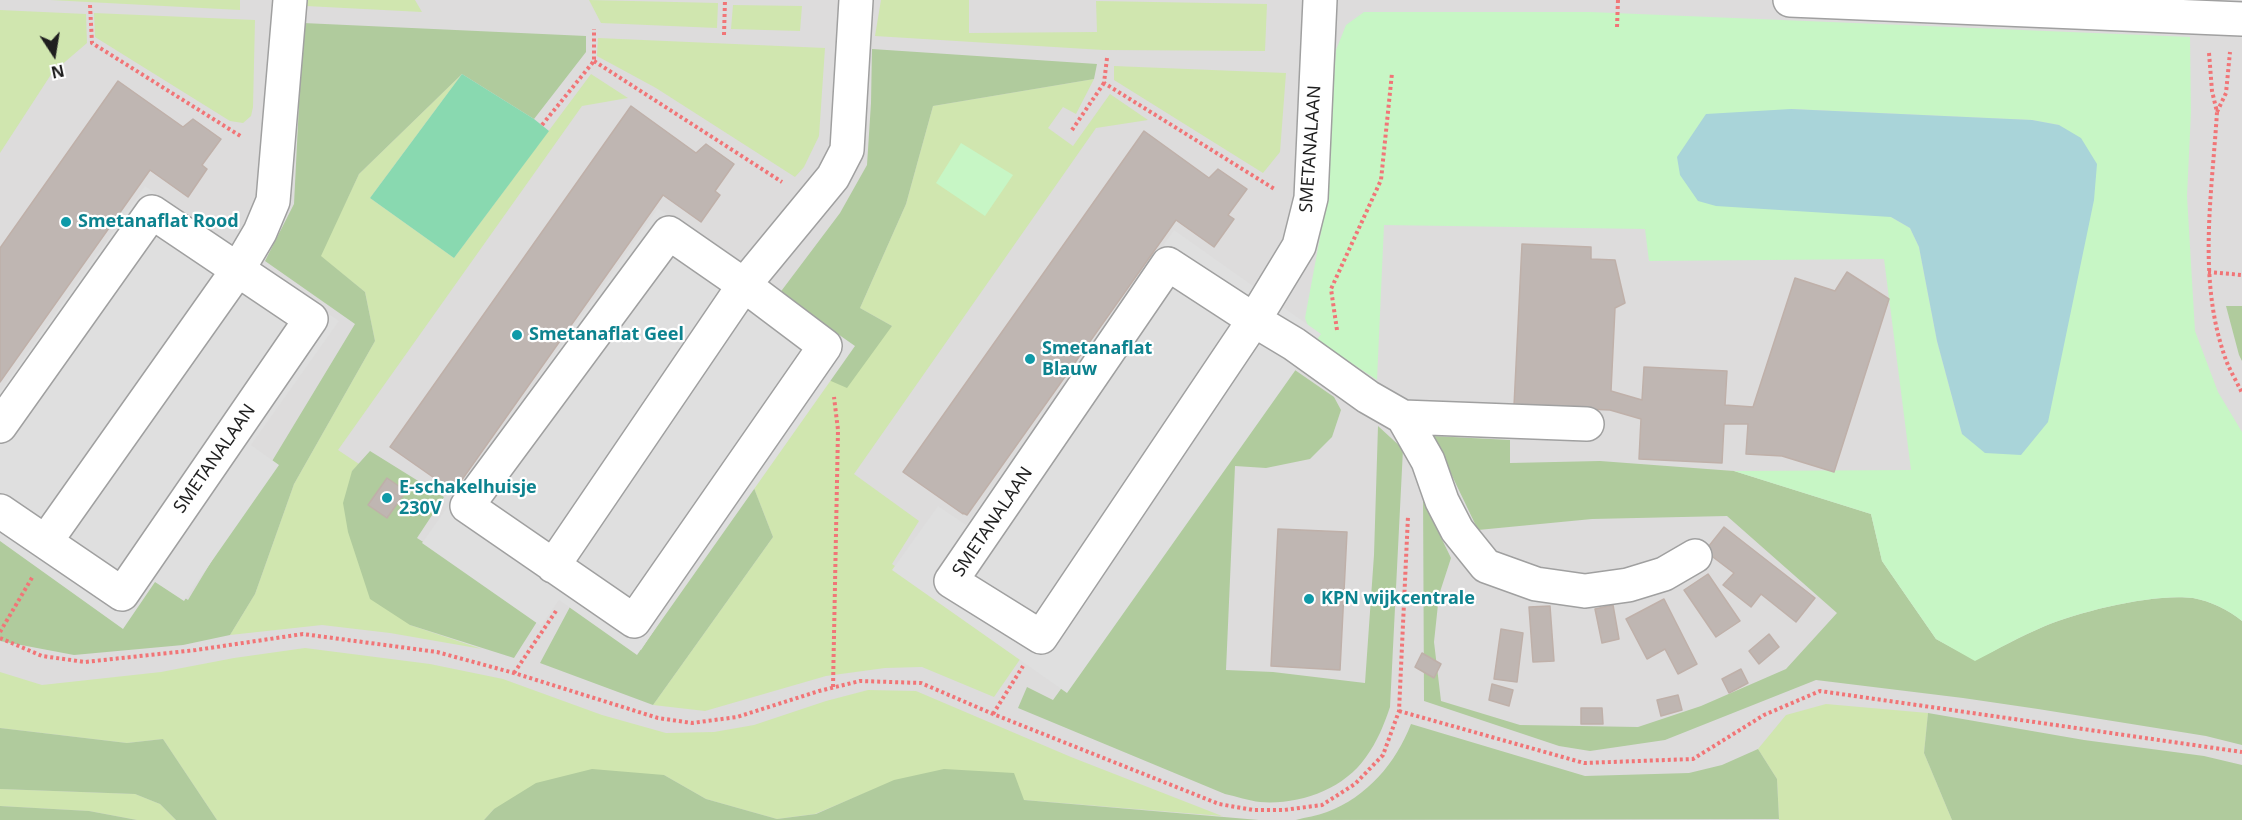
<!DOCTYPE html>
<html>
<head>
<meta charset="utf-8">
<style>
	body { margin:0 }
	#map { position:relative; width:2242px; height:820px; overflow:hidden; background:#efebe5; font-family:"Noto Sans",sans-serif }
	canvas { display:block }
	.north { position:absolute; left:24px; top:24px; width:60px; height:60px; -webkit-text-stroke:4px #fff; paint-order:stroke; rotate:168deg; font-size:16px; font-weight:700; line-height:24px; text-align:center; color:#1f1f1f }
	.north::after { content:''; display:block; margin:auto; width:21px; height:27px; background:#1f1f1f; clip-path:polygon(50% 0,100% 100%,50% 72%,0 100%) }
</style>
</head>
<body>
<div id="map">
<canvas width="2242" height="820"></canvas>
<div class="north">N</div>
</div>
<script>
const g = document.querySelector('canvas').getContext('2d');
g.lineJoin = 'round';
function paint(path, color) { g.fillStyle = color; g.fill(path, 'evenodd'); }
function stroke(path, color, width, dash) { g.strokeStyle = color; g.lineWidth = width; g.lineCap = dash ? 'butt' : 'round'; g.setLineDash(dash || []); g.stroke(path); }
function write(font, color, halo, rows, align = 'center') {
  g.font = font + ' "Noto Sans",sans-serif'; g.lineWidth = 4.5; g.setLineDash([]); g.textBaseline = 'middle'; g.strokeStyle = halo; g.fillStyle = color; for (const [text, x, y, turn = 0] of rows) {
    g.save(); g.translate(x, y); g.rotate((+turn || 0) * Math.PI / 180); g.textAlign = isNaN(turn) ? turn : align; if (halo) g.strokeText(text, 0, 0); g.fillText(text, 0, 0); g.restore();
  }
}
paint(new Path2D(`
	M0 0H2242V820H0Z`), '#dddcdc');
paint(new Path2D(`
	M50 0H240V10Z
	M308 0H415L422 12 306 6Z
	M589 0 718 3 717 28 601 23Z
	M881 0H969V33L1097 32 1096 1 1267 4 1265 51 1103 50 875 36Z
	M733 5 802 6 800 31 731 29Z
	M0 10 86 14 87 43 52 73 0 153Z
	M94 13 255 20 253 107 251 116 243 123 230 121 95 37Z
	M598 38 825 48 819 136 804 167 795 177 656 88 597 56Z
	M1114 66 1286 73 1280 152 1263 173 1114 80Z
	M462 74 370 198 454 258 591 74 628 98 582 106 338 450 359 464 352 471 410 625 482 649 390 633 322 625 230 635 255 594 294 484 375 341 365 292 320 256 359 174Z
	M1094 79 1076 114 1063 107 1048 128 1073 146 1110 94 1148 120 1096 128 854 474 919 521 892 564 1023 655 994 697 922 667 885 668 826 676 705 711 653 705 773 537 752 483 824 378 892 326 860 308 906 204 933 106Z
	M305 648 430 664 503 679 602 715 666 733 714 732 754 725 826 701 868 690 916 691 1071 757 1222 816 1024 800 894 781 815 814 777 819 706 799 664 775 494 809 484 820H217L163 739 127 743 0 728V672L42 685 161 672 234 658Z
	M1826 704 1928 713 1924 753 1952 820H1779L1777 779 1758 749 1786 715Z
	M0 789 135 794 160 804 176 820H137L89 811 0 806Z`), '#d0e6af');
paint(new Path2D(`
	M303 23 586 36V52L534 119 462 74 359 174 321 256 365 292 375 341 294 484 255 594 230 635 183 645 74 655 0 641V538L155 579 188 600 355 324 265 261 294 204Z
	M872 49 1097 64 1094 79 933 106 906 204 860 308 892 326 847 388 824 378 779 294 840 213 867 165 871 103Z
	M2226 306H2242V361L2239 355Z
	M1292 368 1334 397 1341 410 1332 437 1310 459 1266 468 1235 466 1226 670 1273 672 1365 683 1374 555 1378 426 1403 449 1390 707C1384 725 1377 742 1366 757 1343 790 1299 805 1260 802 1249 801 1236 796 1225 794L1018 708 1027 687 1053 700Z
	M1433 436 1510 440V463L1600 461 1734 471 1871 514 1882 561 1936 639 1975 660C1998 649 2021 636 2045 626 2081 611 2154 593 2193 598 2210 601 2229 610 2242 621V745L2206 736 2038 709 1963 698 1816 680 1665 740 1590 751 1559 746 1424 701 1423 487 1434 523 1451 558 1439 595 1434 642 1441 701 1520 725 1638 727 1701 706 1786 669 1837 613 1727 516 1592 519 1478 530Z
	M370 451 444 497 417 538 540 617 514 658 410 625 370 599 348 532 343 503 352 471Z
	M752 483 773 537 653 705 540 663 571 605 641 650Z
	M1928 713 2084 740 2204 756 2242 765V820H1952L1924 753Z
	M1411 724 1585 776 1689 773 1722 765 1758 749 1777 779 1779 819 1296 820C1306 817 1317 816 1327 812 1367 797 1396 763 1411 724Z
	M0 728 127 743 163 739 217 820H176L160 804 135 794 0 789Z
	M592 769 664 775 706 799 777 819 816 814 894 780 944 769 1014 773 1024 800 1259 820H484L494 809 536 783Z
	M0 806 89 811 137 820H0Z`), '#b0cb9d');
paint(new Path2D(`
	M1364 12H1590L2190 37 2191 112 2187 196 2195 331 2218 392 2242 432V621C2229 610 2210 601 2193 598 2154 593 2081 611 2045 626 2021 636 1998 649 1975 661L1936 639 1882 561 1871 514 1734 471 1911 470 1884 259 1649 261 1645 229 1384 225 1377 380 1312 337 1305 318 1323 221 1336 50 1346 25ZM1791 109 2032 120 2059 125 1962 434 1937 341 1919 247 1910 228 1891 217Z
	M961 143 1013 175 985 216 936 183Z`), '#c7f6c5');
paint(new Path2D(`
	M462 74 534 119 549 131 454 258 370 198Z`), '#89d9b0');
paint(new Path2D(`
	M145 186 339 321 251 445 279 465 184 601 155 582 123 629 0 541V391Z
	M658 208 855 346 637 655 559 600 541 626 422 543Z
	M1174 230 1321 334 1067 693 892 570 938 506 966 525Z`), '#dfdfdf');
paint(new Path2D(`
	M1791 109 2032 120 2059 125 2081 138 2097 164 2094 200 2048 422 2021 455 1985 453 1962 434 1937 341 1919 247 1910 228 1891 217 1716 206 1698 201 1680 175 1677 157 1706 114Z`), '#a9d4d9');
const building = new Path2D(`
	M118 81 183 127 193 119 221 139 202 165 207 169 188 197 150 170 0 382V248Z
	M631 106 696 153 706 144 734 164 715 191 720 195 701 222 663 195 454 491 450 489 390 447Z
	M1144 131 1209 178 1218 169 1247 189 1228 215 1234 219 1214 247 1176 220 967 515 963 513V514L903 472Z
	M1522 244 1591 247V259L1615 260 1625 303 1615 308 1611 391 1642 400 1644 367 1727 371 1725 405 1753 407 1795 278 1835 291 1847 272 1889 299 1834 472 1782 456 1746 454 1748 424H1724L1722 463 1639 459 1641 419 1610 410 1514 406Z
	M387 478 406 491 387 518 368 505Z
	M1724 527 1815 598 1796 622 1761 594 1751 607 1723 585 1734 573 1705 551Z
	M1278 529 1347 532 1340 670 1271 666Z
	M1708 574 1740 621 1716 637 1684 590Z
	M1664 599 1697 664 1678 674 1665 649 1647 659 1626 619Z
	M1613 605 1619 639 1602 643 1595 609Z
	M1550 606 1554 661 1533 662 1529 607Z
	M1501 629 1523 633 1517 682 1494 679Z
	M1769 634 1779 647 1759 664 1749 651Z
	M1422 653 1441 664 1434 678 1415 667Z
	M1741 669 1748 683 1729 693 1722 679Z
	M1492 684 1513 690 1509 706 1489 700Z
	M1678 695 1682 710 1661 716 1657 700Z
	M1581 708H1602L1603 724H1581Z`);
paint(building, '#bfb6b2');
stroke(building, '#bfb0a9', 1.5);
const minor = new Path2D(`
	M1320 0 1311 198 1299 246 1254 320 1294 344 1368 397 1403 417 1587 424
	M1790 0 2242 19
	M669 233 744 285 825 346 634 621 467 506Z
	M1168 264 1254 320 1041 637 951 581Z
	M1403 417 1428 461 1442 501 1457 530 1486 566 1536 584 1585 591 1628 585 1664 574 1695 556
	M0 426 152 212 311 319 122 594 0 511
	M46 541 237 271 260 232 273 201 290 0
	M553 566 744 285 833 177 847 150 856 0`);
stroke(minor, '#a0a0a0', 36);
stroke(new Path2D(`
	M90 5 92 43 242 137
	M1617 27 1618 0
	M724 35 725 0
	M2209 53 2212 91 2217 112C2212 194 2197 281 2226 360 2230 371 2237 382 2242 393
	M1107 58 1104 83 1276 190
	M594 61 782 182
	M2217 112 2226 93 2230 52
	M542 125 594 61V29
	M1072 130 1104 83
	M2208 272 2242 275
	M1337 330 1331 289 1381 180 1392 73
	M0 632 33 576
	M0 638 42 656 85 662 196 650 303 634 437 652 514 673 658 718 692 723 737 717 819 691 860 681 921 683 993 714 1219 804 1253 810H1284L1322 805 1355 784 1383 755 1399 711 1408 516
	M514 673 556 611
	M833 687 838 430 834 397
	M1399 711 1584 763 1693 759 1764 715 1820 691 2242 752
	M993 714 1023 666`), '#f17577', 4, [3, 3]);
stroke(minor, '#fff', 33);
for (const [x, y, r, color] of [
	[66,222,6,"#0f9aa8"],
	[517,335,6,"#0f9aa8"],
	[1030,359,6,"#0f9aa8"],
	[387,498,6,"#0f9aa8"],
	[1309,599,6,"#0f9aa8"]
]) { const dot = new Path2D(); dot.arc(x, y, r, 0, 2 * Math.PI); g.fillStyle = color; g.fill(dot); stroke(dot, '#fff', 2); }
write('18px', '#1f1f1f', '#fff', [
	["SMETANALAAN",1311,149,-86],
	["SMETANALAAN",215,459,-55],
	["SMETANALAAN",993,522,-56]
]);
write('bold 18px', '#0d838f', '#fff', [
	["Smetanaflat Rood",78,222],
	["Smetanaflat Geel",529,335],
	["Smetanaflat",1042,349],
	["Blauw",1042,370],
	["E-schakelhuisje",399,488],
	["230V",399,509],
	["KPN wijkcentrale",1321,599]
], 'left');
</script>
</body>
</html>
